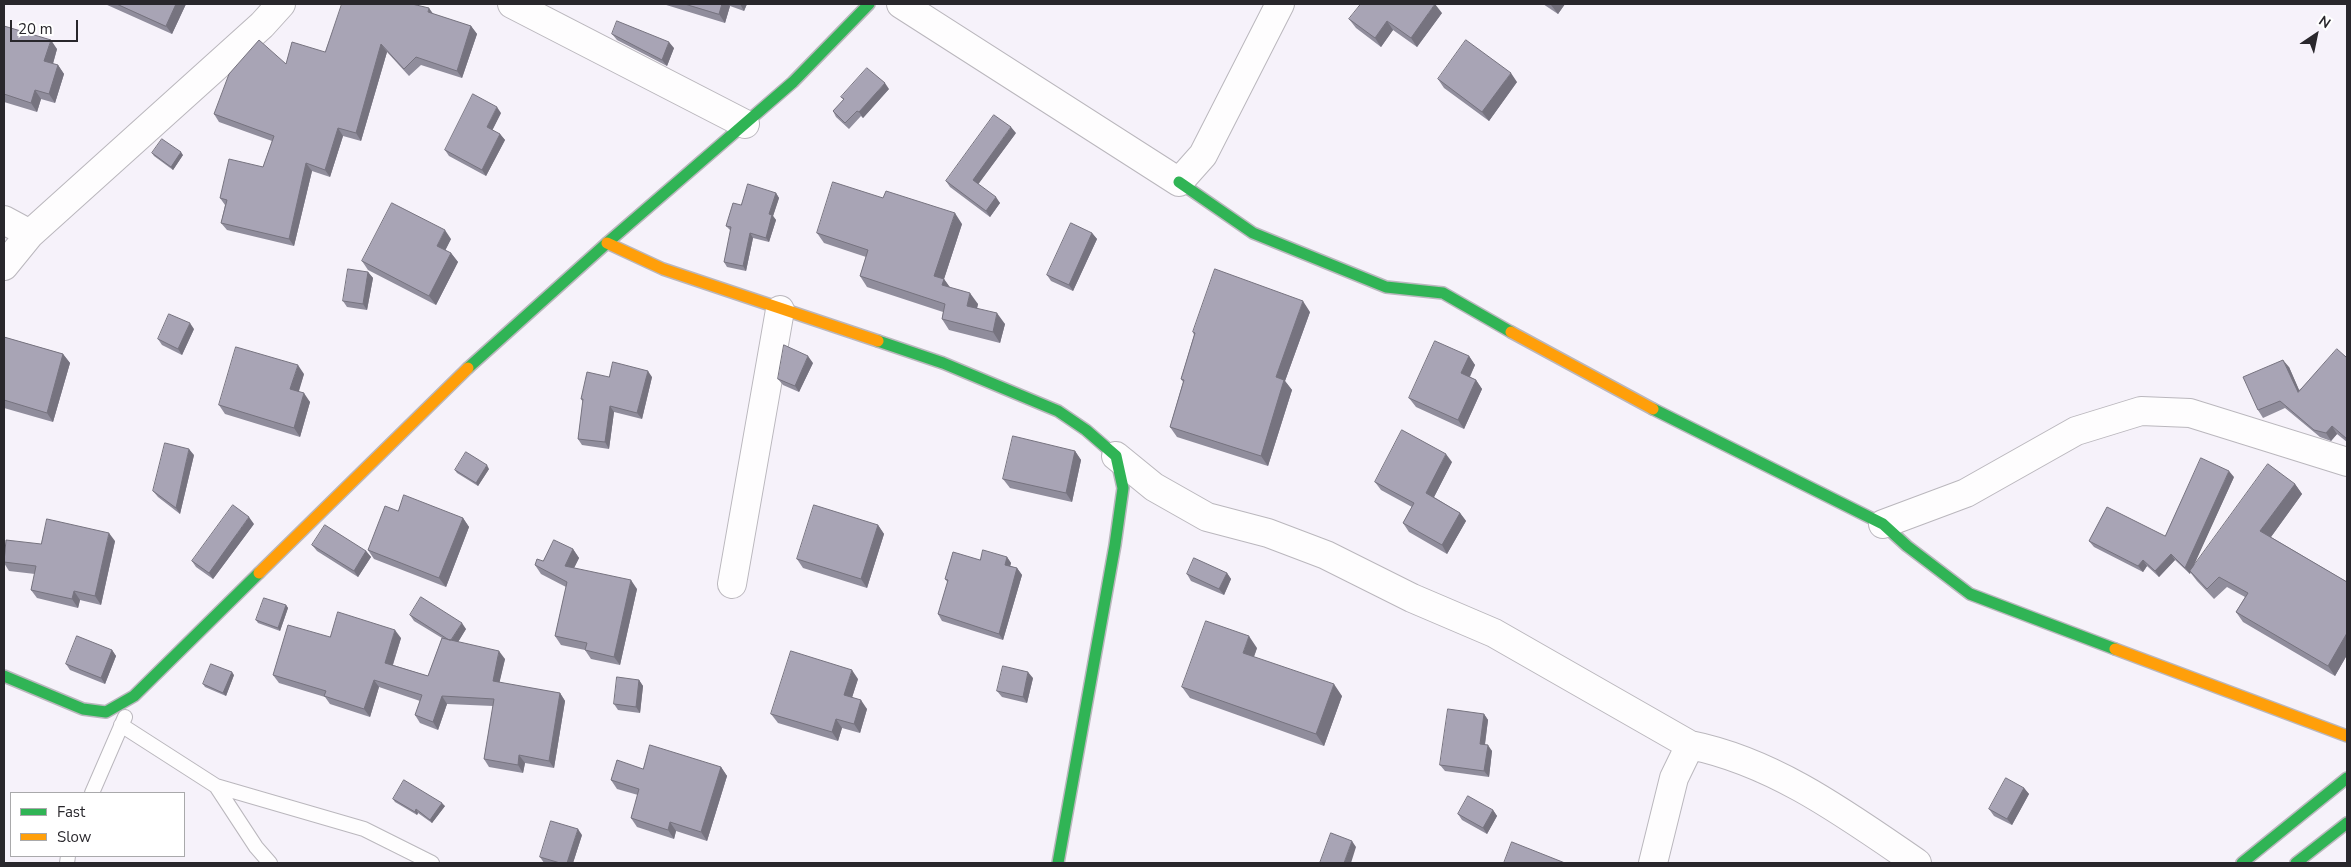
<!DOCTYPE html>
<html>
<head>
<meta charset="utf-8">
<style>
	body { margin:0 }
	#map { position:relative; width:2351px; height:867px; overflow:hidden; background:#f6f2fa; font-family:"Nunito Sans",sans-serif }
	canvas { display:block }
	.frame { position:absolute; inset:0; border:5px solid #29272c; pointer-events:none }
	.legend { position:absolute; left:10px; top:792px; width:175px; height:65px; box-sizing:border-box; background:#fff; border:1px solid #a9a9ab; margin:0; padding:6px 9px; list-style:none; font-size:15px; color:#29272c }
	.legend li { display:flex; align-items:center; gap:10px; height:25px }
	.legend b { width:25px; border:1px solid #a9a9ab }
	.north { position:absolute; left:2291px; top:10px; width:50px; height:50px; -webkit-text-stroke:4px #fff; paint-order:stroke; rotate:34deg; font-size:14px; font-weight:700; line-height:20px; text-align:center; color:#29272c }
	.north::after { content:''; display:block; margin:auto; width:18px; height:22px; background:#29272c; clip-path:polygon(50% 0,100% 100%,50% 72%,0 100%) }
	.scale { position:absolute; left:10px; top:20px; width:68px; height:22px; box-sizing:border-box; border:2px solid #29272c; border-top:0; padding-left:6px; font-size:15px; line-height:18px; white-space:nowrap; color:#29272c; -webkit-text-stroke:4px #fff; paint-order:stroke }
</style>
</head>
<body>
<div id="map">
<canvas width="2351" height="867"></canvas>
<div class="frame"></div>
<ul class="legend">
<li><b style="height:6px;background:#30b455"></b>Fast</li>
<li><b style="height:6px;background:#ff9f0a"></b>Slow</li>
</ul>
<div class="north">N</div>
<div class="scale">20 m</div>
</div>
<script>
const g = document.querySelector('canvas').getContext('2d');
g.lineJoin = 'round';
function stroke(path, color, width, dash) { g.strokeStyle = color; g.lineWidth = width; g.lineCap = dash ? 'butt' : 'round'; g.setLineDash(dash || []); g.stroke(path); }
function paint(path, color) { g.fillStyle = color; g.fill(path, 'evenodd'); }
const lane = new Path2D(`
	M121 725 216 786 256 847 270 863
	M216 786 364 829 432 863
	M92 793 125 717
	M67 863 68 856`);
const street = new Path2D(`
	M512 4 745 124
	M901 4 1179 182 1203 155 1280 4
	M4 220 30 234
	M4 266 30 234 262 25 281 4
	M1116 456 1154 487 1207 517 1268 533 1326 555 1412 598 1494 633 1690 745C1775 762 1847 815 1917 863
	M1883 524 1966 493 2076 431 2141 411 2190 413 2347 462
	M732 584 780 310
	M1653 863 1674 778 1690 745`);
const fast = new Path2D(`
	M1179 182 1253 233 1386 287 1443 293 1511 332
	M878 341 943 363 1058 411 1086 430 1116 456 1123 488 1115 545 1058 863
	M468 368 607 243 793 82 869 4
	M1653 409 1883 524 1907 546 1970 594 2115 649
	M4 676 83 709 106 712 134 696 259 573
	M2242 863 2347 778
	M2296 863 2347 823`);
const slow = new Path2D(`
	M607 243 663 269 878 341
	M1511 332 1653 409
	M259 573 468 368
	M2115 649 2347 736`);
stroke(lane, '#bab7bd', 16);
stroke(street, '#bab7bd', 30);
stroke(fast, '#bab7bd', 14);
stroke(slow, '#bab7bd', 14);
stroke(lane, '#fefdfe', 14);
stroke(street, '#fefdfe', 28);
stroke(fast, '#30b455', 11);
stroke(slow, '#ff9f0a', 11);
paint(new Path2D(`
	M105 4H186L172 34Z
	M663 4H747L744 11 730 6 725 23Z
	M1543 4H1565L1558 14Z
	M1442 13 1417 47 1393 30 1381 47 1356 28 1349 19Z
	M433 14 471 26 477 34 462 78 421 65 409 76 387 52 361 141 343 136 330 177 312 171 294 246 227 230 221 223 225 205 220 198 263 167 272 141 219 122 214 114 286 64 325 52Z
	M4 26 57 49 53 64 58 65 64 74 55 103 41 99 37 112 4 102Z
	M612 34 674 48 667 66 617 40Z
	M1438 79 1517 82 1489 121 1444 88Z
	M889 89 863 118 861 116 849 129 836 117 833 111 844 100 841 97Z
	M501 113 492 130 500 134 505 140 486 176 449 156 445 150Z
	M1016 133 978 184 1000 203 990 217 950 187 946 181Z
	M152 153 183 155 173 170 154 156Z
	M776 193 779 198 773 216 776 220 769 242 753 238 746 271 727 267 724 262 731 231 726 226 741 205Z
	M962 224 944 279 950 288 978 304 977 308 1005 324 1000 343 949 330 942 319 943 312 867 287 860 276 866 257 824 243 817 233Z
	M1092 233 1097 239 1073 291 1051 281 1047 275Z
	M451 239 445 250 451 253 458 262 436 305 368 270 362 261Z
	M368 272 373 278 367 310 347 307 343 301Z
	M1310 312 1285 381 1292 390 1268 466 1177 437 1170 427 1183 382 1181 379 1194 335 1193 332Z
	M194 329 182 355 162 345 158 339Z
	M4 337 63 354 70 363 53 422 4 408Z
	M2347 355V442L2337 434 2331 441 2320 437 2285 408 2263 418 2258 410 2289 367 2299 390Z
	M1469 356 1475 365 1470 377 1476 380 1482 389 1464 429 1416 407 1409 398Z
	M813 363 799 392 783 385 778 379Z
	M304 374 298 392 310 402 300 437 225 414 219 405Z
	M609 377H652L642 419 614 412 609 449 582 445 578 439 583 402 581 399Z
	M1075 451 1081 460 1072 502 1010 488 1003 479Z
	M194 455 180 514 158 497 153 491Z
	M1452 462 1434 497 1460 513 1466 521 1447 554 1409 532 1403 523 1412 507 1381 490 1375 482Z
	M489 469 478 486 457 473 455 470Z
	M2234 477 2193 566 2295 484 2302 494 2271 537 2347 582V655L2335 676 2243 622 2236 612 2245 597 2227 587 2214 599 2197 581 2190 572V574L2175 560 2159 577 2147 566 2143 572 2094 547 2089 541 2165 536Z
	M398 511 463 518 469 527 446 587 374 559 368 550Z
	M254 524 213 579 196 567 192 561Z
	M878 525 884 534 867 588 803 568 797 559Z
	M115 541 101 605 80 600 78 608 37 598 31 590 35 574 9 571 4 563V556L41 544Z
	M312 545 366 551 371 557 358 577 317 551Z
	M573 549 579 558 574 568 637 589 620 665 591 659 585 650 561 645 555 636 566 587 541 574 535 565 543 561Z
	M1007 557 1011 563 1010 566 1017 568 1022 575 1003 640 942 621 938 614 948 583 945 579 980 560Z
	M1227 573 1231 579 1224 595 1191 581 1187 574Z
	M286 605 288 608 280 631 258 623 256 620Z
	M410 615 466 629 458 642 505 659 499 683 560 693 565 701 554 768 525 763 523 773 489 767 484 759 493 706 447 704 438 730 420 723 415 715 420 701 379 687 370 717 330 704 325 697 279 683 273 675 330 637 401 638 393 665 428 676 442 638 414 621Z
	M1257 648 1254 657 1342 696 1324 746 1190 698 1182 687Z
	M112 650 116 656 105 684 70 670 66 664Z
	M234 675 226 696 205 687 203 684Z
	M1033 678 1027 703 1002 697 997 691Z
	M858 679 852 697 867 709 860 733 842 728 838 741 778 723 771 714Z
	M639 680 643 686 640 713 618 710 614 704Z
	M1484 714 1488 720 1485 745 1492 751 1489 777 1445 771 1440 765Z
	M721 767 727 776 707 841 676 831 674 839 637 827 631 818 638 795 617 789 611 780 643 769Z
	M2024 788 2029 794 2012 825 1994 816 1989 809Z
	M393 799 445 806 432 823 418 813 417 815 395 802Z
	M1493 810 1497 816 1487 834 1462 820 1458 814Z
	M582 835 573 863H544L540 857Z`), '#908d9c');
paint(new Path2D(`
	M176 4H186L172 34 166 26Z
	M722 4H728L730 6 725 23 719 14Z
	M740 4H747L744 11Z
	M1435 4 1442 13 1417 47 1411 38Z
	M1552 4H1565L1558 14 1551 5Z
	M429 8 434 15 428 12Z
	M1387 21 1393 30 1381 47 1375 38Z
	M471 26 477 34 462 78 457 71Z
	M51 40 57 49 51 70 44 61Z
	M669 42 674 48 667 66 662 60Z
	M381 44 387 52 361 141 356 133Z
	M58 65 64 74 55 103 49 94Z
	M1511 73 1517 82 1489 121 1482 112Z
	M885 83 889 89 863 118 859 112Z
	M35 90 41 99 37 112 31 103Z
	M497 107 501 113 491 133 487 127Z
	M1011 127 1016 133 977 186 973 180Z
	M338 128 343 136 330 177 325 170Z
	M500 134 505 140 486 176 482 170Z
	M181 152 183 155 173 170 171 167Z
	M306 163 312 171 294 246 289 239Z
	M776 193 779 198 773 216 776 220 769 242 766 238 769 214Z
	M996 197 1000 203 990 217 986 211Z
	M955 213 962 224 944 279 952 290 949 296 934 276Z
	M445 230 451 239 443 255 437 246Z
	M750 233 753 238 746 271 743 266Z
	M1092 233 1097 239 1073 291 1069 285Z
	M451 253 458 262 436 305 429 296Z
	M368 272 373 278 367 310 363 304Z
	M970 293 978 304 975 317 967 306Z
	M1303 301 1310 312 1285 381 1292 390 1268 466 1261 456 1276 377Z
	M997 313 1005 324 1000 343 993 332Z
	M190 323 194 329 182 355 178 349Z
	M63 354 70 363 53 422 47 413Z
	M808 356 813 363 799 392 795 386Z
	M1469 356 1475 365 1467 382 1461 373Z
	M2283 360 2289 367 2303 399 2298 392Z
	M298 365 304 374 297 398 290 389Z
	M648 371 652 377 642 419 637 413Z
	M1476 380 1482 389 1464 429 1458 420Z
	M304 393 310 402 300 437 294 428Z
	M610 406 614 412 609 449 605 442Z
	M2332 426 2337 434 2331 441 2326 433Z
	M189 449 194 455 180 514 176 508Z
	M1075 451 1081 460 1072 502 1066 493Z
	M1446 454 1452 462 1432 501 1426 493Z
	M487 465 489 469 478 486 476 483Z
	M2229 471 2234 477 2190 574 2185 568Z
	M2295 484 2302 494 2268 541 2260 531Z
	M1460 513 1466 521 1447 554 1442 545Z
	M249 517 254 524 213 579 209 573Z
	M463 518 469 527 446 587 439 578Z
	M878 525 884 534 867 588 861 579Z
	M109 533 115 541 101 605 95 596Z
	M573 549 579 558 571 574 565 566Z
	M366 551 371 557 358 577 354 571Z
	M2171 554 2175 560 2159 577 2155 571Z
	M1007 557 1011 563 1009 571 1005 565Z
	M2143 560 2147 566 2143 572 2138 566Z
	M1017 568 1022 575 1003 640 999 634Z
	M1227 573 1231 579 1224 595 1219 589Z
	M631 580 637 589 620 665 614 657Z
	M74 591 80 600 78 608 72 599Z
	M286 605 288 608 280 631 278 628Z
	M462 623 466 629 455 647 451 641Z
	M395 630 401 638 391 670 385 663Z
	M2347 633V655L2335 676 2328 666Z
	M1249 636 1257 648 1251 664 1243 653Z
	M112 650 116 656 105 684 101 678Z
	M499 651 505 659 498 689 493 681Z
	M852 670 858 679 850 704 844 695Z
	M232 672 234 675 226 696 223 693Z
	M1028 672 1033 678 1027 703 1023 697Z
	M374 680 379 687 370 717 364 709Z
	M639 680 643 686 640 713 636 707Z
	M1334 684 1342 696 1324 746 1316 734Z
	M560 693 565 701 554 768 549 761Z
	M442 696 447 704 438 730 433 722Z
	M861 700 867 709 860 733 854 724Z
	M1484 714 1488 720 1484 750 1480 744Z
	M836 719 842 728 838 741 832 732Z
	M1488 745 1492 751 1489 777 1484 771Z
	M519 755 525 763 523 773 518 765Z
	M721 767 727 776 707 841 701 832Z
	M2024 788 2029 794 2012 825 2007 819Z
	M442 803 445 806 432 823 430 820Z
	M416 809 418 813 417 815 415 812Z
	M1493 810 1497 816 1487 834 1483 828Z
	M670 822 676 831 674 839 668 830Z
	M578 829 582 835 573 863H567Z
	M1352 841 1356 847 1351 863H1344Z`), '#76737f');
const building = new Path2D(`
	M117 4H176L166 26Z
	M342 4H412L429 8 428 12 471 26 457 71 416 57 404 69 381 44 356 133 338 128 325 170 306 163 289 239 221 223 227 200 220 198 229 159 263 167 274 136 214 114 229 74 259 40 286 64 292 42 325 52Z
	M685 4H722L719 14Z
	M1361 4H1435L1411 38 1387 21 1375 38 1349 19Z
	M617 21 669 42 662 60 612 34Z
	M4 26 51 40 44 61 58 65 49 94 35 90 31 103 4 94Z
	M1466 40 1511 73 1482 112 1438 79Z
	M867 68 885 83 859 112 857 111 845 123 833 111 844 99 841 97Z
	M473 94 497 107 487 127 500 134 482 170 445 150Z
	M994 115 1011 127 973 180 996 197 986 211 946 181Z
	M162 139 181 152 171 167 152 153Z
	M833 182 883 198 886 191 955 213 934 276 944 279 942 285 970 293 967 306 997 313 993 332 942 319 945 304 860 276 868 250 817 233Z
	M748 184 776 193 769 214 772 215 766 238 750 233 743 266 724 262 731 227 726 226 733 203 741 205Z
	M392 203 445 230 437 246 451 253 429 296 362 261Z
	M1071 223 1092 233 1069 285 1047 275Z
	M348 269 368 272 363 304 343 301Z
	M1215 269 1303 301 1276 377 1284 380 1261 456 1170 427 1184 380 1181 379 1195 333 1193 332Z
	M169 314 190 323 178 349 158 339Z
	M4 337 63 354 47 413 4 400Z
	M1435 341 1469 356 1461 373 1476 380 1458 420 1409 398Z
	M784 345 808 356 795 386 778 379Z
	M236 347 298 365 290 389 304 393 294 428 219 405Z
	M2337 349 2346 357 2347 355V439L2332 426 2326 433 2314 430 2280 401 2258 410 2243 377 2283 360 2298 392Z
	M613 362 648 371 637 413 610 406 605 442 578 439 583 399H581L587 372 609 377Z
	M1402 430 1446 454 1426 493 1460 513 1442 545 1403 523 1414 503 1375 482Z
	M1013 436 1075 451 1066 493 1003 479Z
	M165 443 189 449 176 508 153 491Z
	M466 452 487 465 476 483 455 470Z
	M2201 458 2229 471 2185 568 2171 554 2155 571 2143 560 2138 566 2089 541 2107 507 2165 536Z
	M2268 464 2295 484 2260 531 2347 582V633L2328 666 2236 612 2248 593 2219 577 2207 589 2190 571Z
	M404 495 463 518 439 578 368 550 385 506 398 511Z
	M233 505 249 517 209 573 192 561Z
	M814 505 878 525 861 579 797 559Z
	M47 519 109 533 95 596 74 591 72 599 31 590 36 566 4 562 6 540 41 544Z
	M325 525 366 551 354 571 312 545Z
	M554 540 573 549 565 566 631 580 614 657 585 650 587 643 555 636 567 582 535 565 537 559 543 561Z
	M983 550 1007 557 1005 565 1017 568 999 634 938 614 948 580 945 579 953 552 980 560Z
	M1194 558 1227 573 1219 589 1187 574Z
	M421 597 462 623 451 640H449L410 615Z
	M264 598 286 605 278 628 256 620Z
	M338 612 395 630 385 663 428 676 442 638 499 651 493 681 560 693 549 761 519 755 518 765 484 759 494 699 442 696 433 722 415 715 422 695 374 680 364 709 324 696 326 691 273 675 288 625 330 637Z
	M1206 621 1249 636 1243 653 1334 684 1316 734 1182 687Z
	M77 636 112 650 101 678 66 664Z
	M791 651 852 670 844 695 861 700 854 724 836 719 832 732 771 714Z
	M211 664 232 672 223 693 203 684Z
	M1003 666 1028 672 1023 697 997 691Z
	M617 677 639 680 636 707 614 704Z
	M1448 709 1484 714 1480 744 1488 745 1484 771 1440 765Z
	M650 745 721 767 701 832 670 822 668 830 631 818 639 789 611 780 617 760 643 769Z
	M2006 778 2024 788 2007 819 1989 809Z
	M404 780 442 803 430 820 416 809 415 812 393 799Z
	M1468 796 1493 810 1483 828 1458 814Z
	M551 821 578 829 567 863H560L540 857Z
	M1331 833 1352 841 1344 863H1320Z
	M1512 842 1565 863H1504Z`);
paint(building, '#a8a4b5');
stroke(building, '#76737f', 1);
</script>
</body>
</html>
